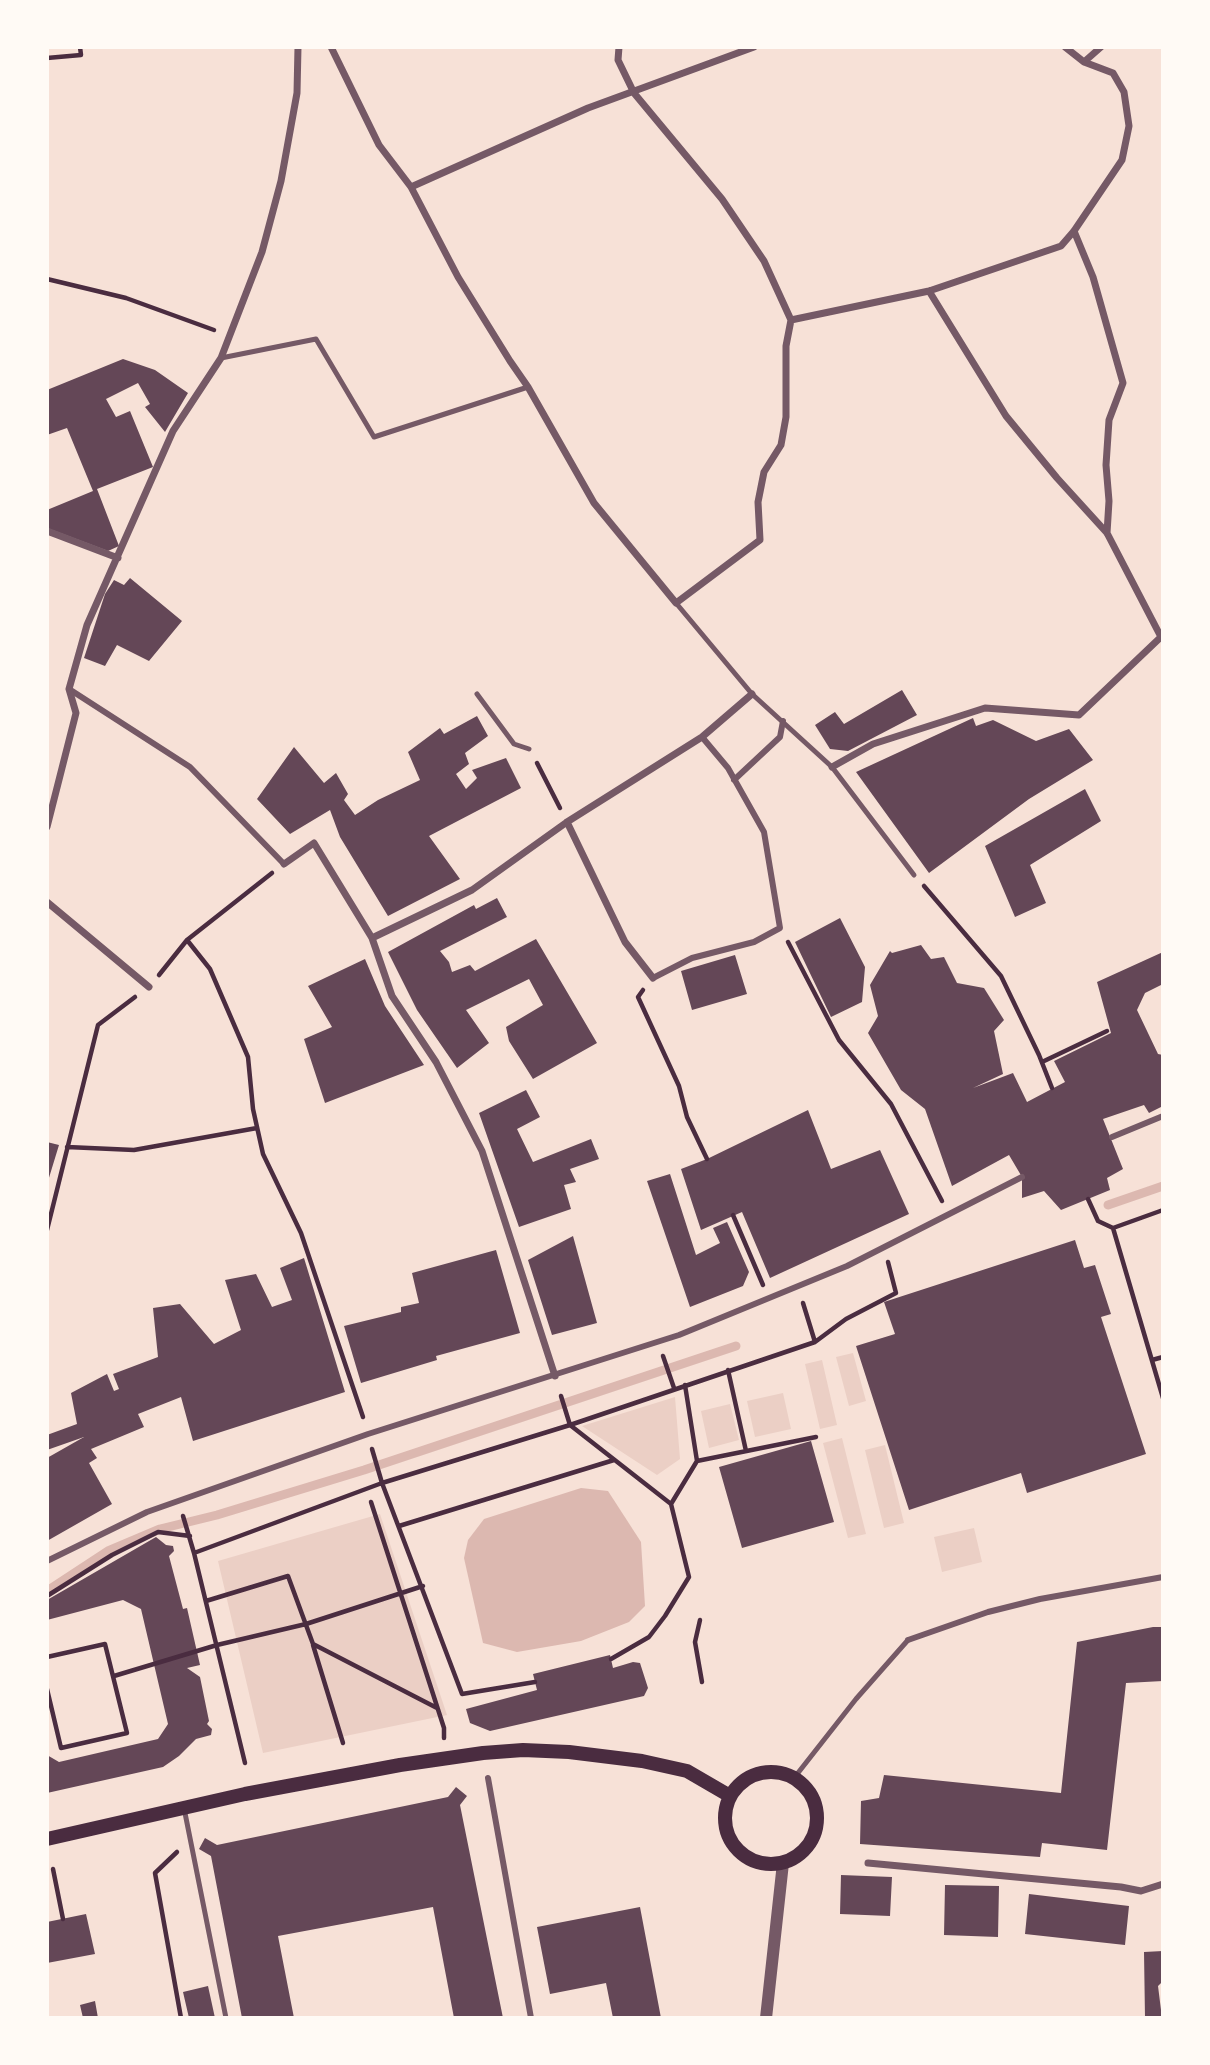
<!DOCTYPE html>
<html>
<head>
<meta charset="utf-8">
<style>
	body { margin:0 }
	#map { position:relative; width:1210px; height:2065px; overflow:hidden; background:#f7e1d7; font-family:Commissioner,sans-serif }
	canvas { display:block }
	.frame { position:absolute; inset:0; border:49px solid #fffaf5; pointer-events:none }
</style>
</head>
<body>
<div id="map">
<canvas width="1210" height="2065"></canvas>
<div class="frame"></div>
</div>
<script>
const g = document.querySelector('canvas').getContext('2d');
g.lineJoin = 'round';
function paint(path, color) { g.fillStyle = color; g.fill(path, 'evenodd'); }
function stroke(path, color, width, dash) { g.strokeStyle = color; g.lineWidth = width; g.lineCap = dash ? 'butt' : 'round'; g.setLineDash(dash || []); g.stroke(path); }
paint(new Path2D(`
	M853 1353 866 1401 849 1406 836 1357Z
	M822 1360 837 1425 820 1429 805 1364Z
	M783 1393 791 1429 755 1437 747 1401Z
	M675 1397 680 1459 657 1475 582 1426Z
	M730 1404 739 1440 709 1448 701 1411Z
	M842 1438 866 1534 848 1538 823 1443Z
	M885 1445 904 1523 884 1528 865 1450Z
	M380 1514 447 1715 263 1753 218 1561Z
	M974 1528 982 1562 942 1572 934 1537Z`), '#ebcfc5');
paint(new Path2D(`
	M581 1488 608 1491 641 1542 645 1606 629 1622 581 1641 517 1652 483 1643 464 1558 468 1540 484 1519Z`), '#dcb8b0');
stroke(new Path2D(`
	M1108 1205 1163 1186
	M47 1591 108 1551 160 1529 217 1515 364 1470 736 1346`), '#dcb8b0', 9);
paint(new Path2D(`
	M123 359 155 370 188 393 165 432 145 407 150 404 138 383 106 399 116 417 130 411 153 467 97 489 119 546 108 551 47 528V510L93 491 67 428 47 435V390Z
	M130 578 182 621 149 661 117 645 105 666 84 658 105 594 114 580 124 585Z
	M902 690 917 715 848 751 830 749 815 725 835 712 844 724Z
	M477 716 488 736 465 753 469 764 456 774 466 789 477 778 472 770 506 758 521 788 429 836 460 879 388 916 340 837 330 810 290 834 257 799 294 747 324 783 336 773 348 794 344 800 355 815 378 800 420 780 408 752 440 728 444 734Z
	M973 718 976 726 993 720 1036 741 1069 729 1093 760 1029 799 929 873 856 772Z
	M1085 789 1101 821 1030 865 1046 903 1015 917 985 846Z
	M497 898 507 917 440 951 449 962 452 972 470 965 475 971 536 939 597 1043 533 1079 509 1041 506 1027 543 1005 529 979 466 1010 489 1043 457 1068 417 1010 388 952 474 905 476 909Z
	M840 918 865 967 862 1002 831 1017 795 942Z
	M921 945 931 959 944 957 957 983 984 988 1004 1020 994 1031 1003 1074 973 1088 1013 1073 1027 1102 1065 1082 1054 1061 1111 1033 1097 982 1163 952V984L1145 993 1137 1010 1158 1054 1163 1055V1106L1149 1113 1144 1105 1103 1119 1123 1169 1107 1178 1110 1190 1061 1210 1044 1191 1022 1198V1177L1009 1155 952 1186 925 1109 901 1090 868 1033 878 1016 870 985 890 951 892 953Z
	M735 955 747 994 692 1010 681 971Z
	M365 959 385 1006 424 1065 325 1103 304 1039 332 1027 308 986Z
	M526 1090 540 1117 517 1129 533 1162 591 1139 599 1159 570 1169 576 1182 564 1185 571 1209 519 1227 479 1113Z
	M808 1110 831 1169 880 1150 909 1214 770 1278 742 1212 701 1230 681 1169 707 1159Z
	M47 1142 59 1145 48 1181H47Z
	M670 1174 696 1255 720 1243 713 1228 727 1222 749 1272 743 1286 690 1307 647 1181Z
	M573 1236 597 1323 552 1335 528 1260Z
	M1075 1240 1084 1268 1095 1265 1111 1314 1101 1317 1146 1454 1027 1493 1021 1473 909 1510 856 1346 895 1334 884 1302Z
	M496 1250 520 1333 436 1356 437 1360 361 1383 344 1326 401 1312V1307L419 1303 412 1273Z
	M304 1258 345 1392 193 1441 181 1397 138 1414 144 1427 91 1449 97 1458 89 1463 112 1504 47 1541V1458L84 1437 47 1450V1435L77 1424 71 1393 107 1374 114 1391 119 1389 113 1374 158 1357 153 1308 180 1304 214 1344 241 1330 225 1280 256 1274 272 1307 292 1300 280 1268Z
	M811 1441 834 1522 742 1548 719 1467Z
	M156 1537 166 1545 173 1546 174 1551 169 1556 183 1609 187 1608 200 1665 187 1668 200 1677 209 1721 207 1724 212 1729 211 1735 196 1739 179 1756 163 1767 47 1793V1755L59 1762 158 1739 168 1724 141 1609 123 1600 47 1620V1600Z
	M1153 1627H1163V1681L1126 1683 1107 1850 1042 1843 1040 1857 860 1844 861 1801 879 1798 884 1775 1061 1793 1077 1642Z
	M610 1655 613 1668 633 1662 640 1663 648 1688 644 1696 490 1731 470 1723 466 1709 537 1690 533 1674Z
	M456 1787 467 1796 460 1805 503 2018H454L433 1907 278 1936 294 2018H242L211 1856 199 1849 205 1838 217 1845 448 1797Z
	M841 1875 892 1877 890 1916 840 1914Z
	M945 1885 999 1886 998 1937 944 1935Z
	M1029 1894 1129 1906 1125 1945 1025 1934Z
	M640 1907 661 2018H613L606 1983 550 1994 537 1927Z
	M86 1914 95 1954 47 1963V1922Z
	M1163 1951V1981L1158 1986 1162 2018H1145L1144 1952Z
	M208 1986 215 2018H189L183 1992Z
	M95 2001 98 2018H83L80 2005Z`), '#644757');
stroke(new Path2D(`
	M47 58 81 55 80 47
	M47 279 126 298 214 330
	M537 763 560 808
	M924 886 1001 976 1039 1055 1052 1088
	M187 940 272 873
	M788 942 839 1040 891 1104 942 1201
	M159 975 187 940 210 969 248 1057 253 1109 263 1154 301 1233 363 1417
	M643 990 638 997 679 1086 687 1117 707 1159
	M1042 1062 1107 1031
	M67 1147 134 1150 257 1128
	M1088 1199 1098 1221 1113 1228
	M1163 1210 1113 1228 1163 1398
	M733 1215 763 1285
	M47 1230 98 1025 135 997
	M803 1303 815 1342
	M663 1356 674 1388
	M1152 1360 1163 1357
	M728 1370 746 1451
	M561 1396 570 1425 671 1504 689 1577 665 1616 649 1637 611 1659
	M372 1449 382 1483 462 1694 535 1682
	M697 1461 816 1437
	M371 1502 444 1728V1738
	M671 1504 697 1461 685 1385
	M183 1516 194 1553 382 1483 570 1425 815 1342 846 1319 896 1293 888 1262
	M399 1526 614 1460
	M194 1553 245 1763
	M47 1596 112 1555 158 1532 190 1536
	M206 1601 288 1576 313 1644 437 1708
	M700 1620 695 1642 702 1682
	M313 1645 343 1743
	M47 1657 105 1644 127 1733 61 1748 47 1689
	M114 1676 217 1645 306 1624 423 1586
	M177 1852 155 1873 181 2018
	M53 1869 63 1919`), '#4a2c40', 4.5);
stroke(new Path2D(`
	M221 358 316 339 374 437 528 387
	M676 603 752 694 832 767 914 875
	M477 694 514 744 529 749
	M794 1778 856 1699 908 1640
	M184 1808 226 2018`), '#755966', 5);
stroke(new Path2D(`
	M69 689 190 767 284 864
	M734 780 780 737 783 721
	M653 978 692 958 754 942 780 928 764 832 728 768 702 737
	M1112 1137 1163 1116
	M47 1561 147 1512 368 1434 679 1335 847 1266 1022 1177
	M908 1640 988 1612 1040 1599 1163 1577
	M488 1778 531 2018`), '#755966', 6);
stroke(new Path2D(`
	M331 47 379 145 411 187 458 277 510 361 528 387 594 503 676 603 760 540 758 502 764 472 781 445 786 417V346L791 320 764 261 722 199 634 93 618 60 619 47
	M1084 62 1101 47
	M411 187 588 108 754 47
	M1074 231 1093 277 1123 383 1109 420 1106 465 1109 501 1107 533
	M929 291 1006 416 1057 478 1107 533 1161 637
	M791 320 929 291 1061 246 1074 231 1122 160 1129 126 1124 92 1113 73 1084 62 1065 47
	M47 531 118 558
	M832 767 873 744 985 708 1079 715 1163 635
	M567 822 625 942 653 978
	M47 827 76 713 69 689 87 625 173 431 221 358 262 252 281 181 297 93 298 47
	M284 864 314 843 372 938 392 996 436 1062 482 1151 555 1376
	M47 902 149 987
	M372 938 472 890 567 822 702 737 752 694
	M868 1863 1121 1887 1141 1891 1163 1884`), '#755966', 7);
stroke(new Path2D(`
	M766 2018 783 1863`), '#755966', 12);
stroke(new Path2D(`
	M725 1818a46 46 0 1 1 92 0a46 46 0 1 1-92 0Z
	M47 1839 245 1794 400 1765 483 1753 523 1750 569 1752 642 1761 687 1771 730 1796`), '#4a2c40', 14);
</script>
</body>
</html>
